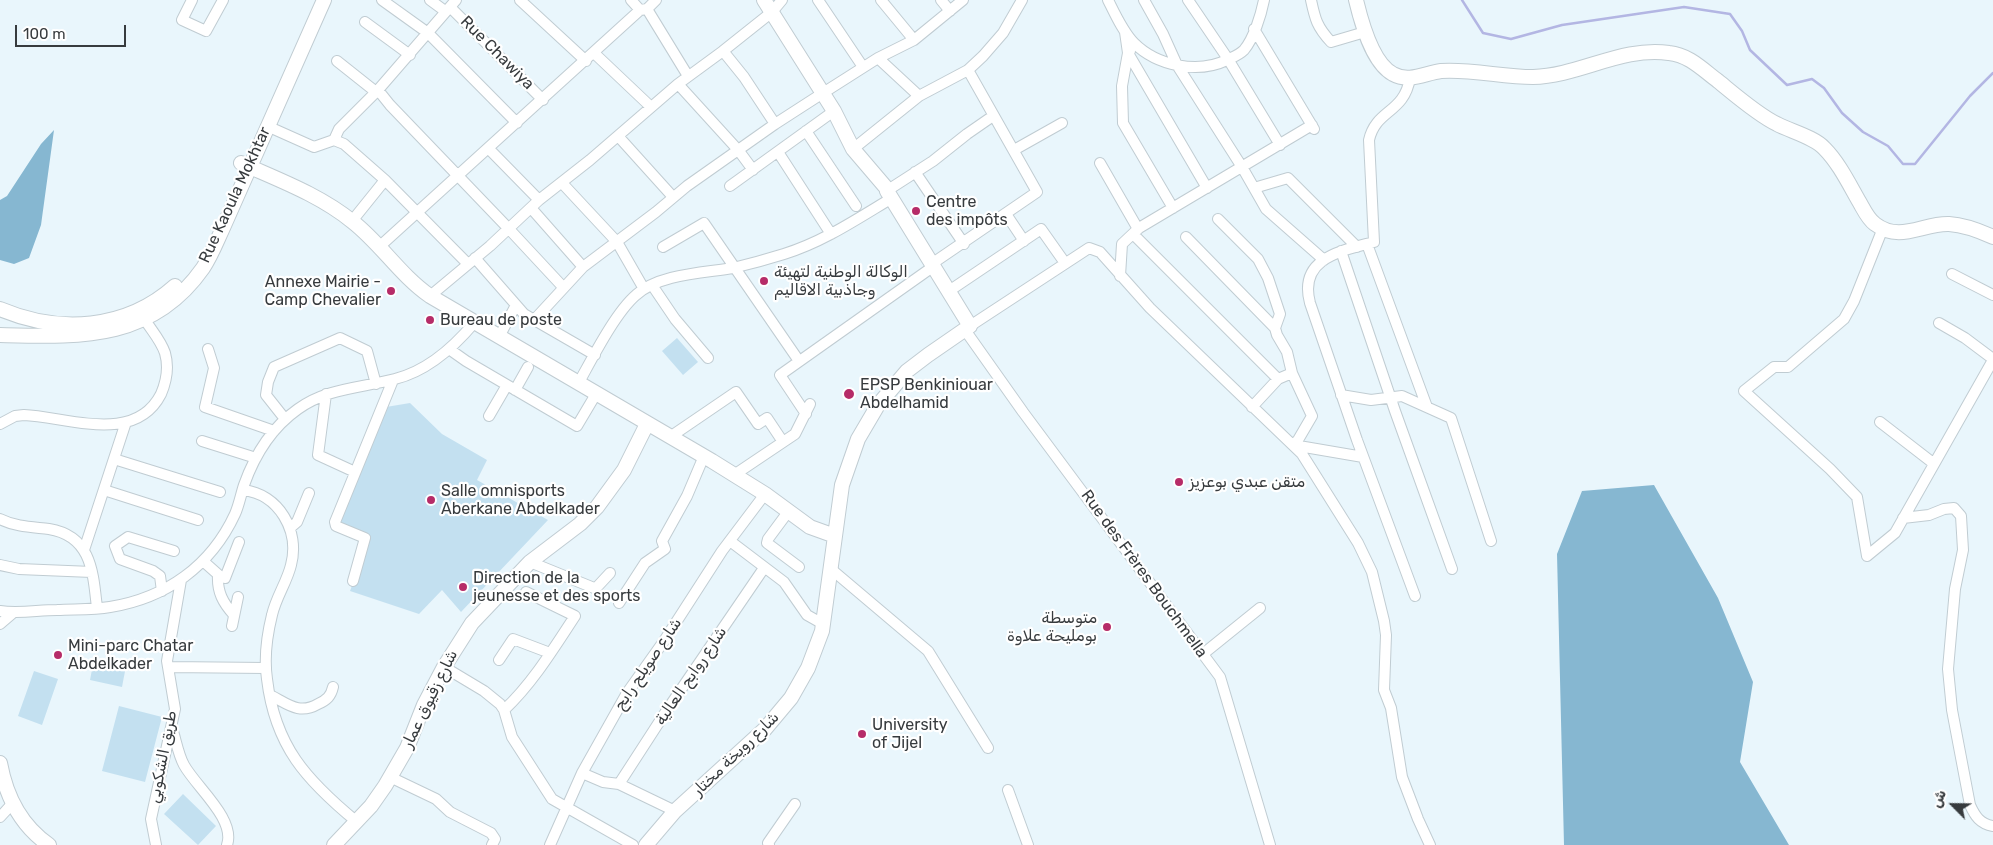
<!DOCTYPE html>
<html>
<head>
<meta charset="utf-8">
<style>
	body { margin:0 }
	#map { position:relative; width:1993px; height:845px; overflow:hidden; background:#e9f6fc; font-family:Rubik,"Noto Sans Arabic",sans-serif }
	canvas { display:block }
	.north { position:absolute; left:1928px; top:780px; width:50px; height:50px; -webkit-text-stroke:4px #fff; paint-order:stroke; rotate:293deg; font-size:14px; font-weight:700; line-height:20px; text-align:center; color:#373b3e }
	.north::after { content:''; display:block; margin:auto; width:18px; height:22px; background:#373b3e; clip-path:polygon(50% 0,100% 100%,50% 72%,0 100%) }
	.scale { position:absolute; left:15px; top:25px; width:111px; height:22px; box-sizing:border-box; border:2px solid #373b3e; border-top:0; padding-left:6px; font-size:15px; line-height:18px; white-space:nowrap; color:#373b3e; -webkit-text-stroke:4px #fff; paint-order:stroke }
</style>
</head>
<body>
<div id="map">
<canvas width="1993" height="845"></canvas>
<div class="north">ش</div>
<div class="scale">100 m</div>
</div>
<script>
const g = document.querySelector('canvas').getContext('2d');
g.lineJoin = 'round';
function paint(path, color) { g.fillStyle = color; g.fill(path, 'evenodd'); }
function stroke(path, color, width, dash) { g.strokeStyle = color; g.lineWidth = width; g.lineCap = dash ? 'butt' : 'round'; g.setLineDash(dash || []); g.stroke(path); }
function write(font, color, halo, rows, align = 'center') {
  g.font = font + ' Rubik,"Noto Sans Arabic",sans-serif'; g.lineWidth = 4.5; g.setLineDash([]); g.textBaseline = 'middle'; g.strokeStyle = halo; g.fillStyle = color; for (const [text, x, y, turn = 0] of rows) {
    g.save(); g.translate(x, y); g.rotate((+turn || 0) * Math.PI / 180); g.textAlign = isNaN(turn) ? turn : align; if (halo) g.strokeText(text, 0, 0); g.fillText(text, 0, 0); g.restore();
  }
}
paint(new Path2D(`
	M677 338 698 362 683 375 662 351Z
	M410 403 442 434 487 460 477 480 548 520 461 612 442 590 419 614 350 591 370 538 339 525 386 407Z
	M94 659 126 666 122 687 90 680Z
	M34 671 58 679 42 725 18 716Z
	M119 706 162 717 145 782 102 771Z
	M183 794 216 826 198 845 164 814Z`), '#c3e0f0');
paint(new Path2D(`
	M54 130 41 225 29 258 14 264 0 260V200L7 196 41 144Z
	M1654 485 1718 598 1753 682 1740 762 1789 845H1564L1557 554 1582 491Z`), '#86b7d1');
stroke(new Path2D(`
	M1462 0 1483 33 1511 39 1562 25 1684 7 1730 14 1742 31 1750 50 1787 85 1812 79 1824 88 1842 113 1863 132 1888 146 1903 164H1915L1970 96 1993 73`), '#b3b6e3', 2.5);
const minor = new Path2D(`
	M192 0 182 20 206 31 223 0
	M382 0 428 33 517 123
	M430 0 445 11
	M520 0 586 61
	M631 0 640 10
	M818 0 863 67
	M881 0 914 40
	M941 0 950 11
	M1108 0C1115 14 1123 32 1134 43 1157 66 1198 74 1227 60 1233 57 1239 55 1244 50 1254 38 1261 15 1264 0
	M1144 0 1163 34 1177 65 1242 167 1266 209 1324 260
	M1188 0 1228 59 1280 145
	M1311 0C1315 19 1317 27 1331 42L1365 32
	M450 7 543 100
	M647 9 688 76
	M365 22 410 55
	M1254 29 1314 129
	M1125 32 1128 53 1122 86 1123 123 1173 208
	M723 51 744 77 775 124
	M1130 51 1128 53 1207 188
	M594 53 651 107
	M878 58 919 96
	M337 61 376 92
	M1410 78C1404 114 1376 109 1369 140L1374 242C1341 251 1298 258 1310 303L1357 440 1415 596
	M678 84 739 151 753 170
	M378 90 390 105 509 229
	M267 126 314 147 334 140 339 129 378 90 456 0
	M806 131 856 206
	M618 136 673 197
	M334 140 344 144 385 180 468 264
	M489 149 539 200
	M853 149 919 96 968 70 983 56 1003 33 1022 0
	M1014 150 1062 123
	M778 152 831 234
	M1100 163 1138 229
	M915 172 964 244
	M562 183 617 242 644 289
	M730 186 834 111
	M1254 188 1288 178 1357 247
	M888 190 933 161 967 134 993 116
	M531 208 583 267
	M1006 214 1024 241
	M1218 219 1258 259 1268 278 1280 314 1275 328 1277 335 1287 352 1292 373 1312 416 1298 440 1293 445
	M352 221 385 180
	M509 229 563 287
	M1133 234 1278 379
	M1186 237 1275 328
	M1367 244 1427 407
	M379 247 640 10 647 9 656 0
	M663 247 704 223 799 361
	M1341 251 1395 411 1452 569
	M475 258 524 314 595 355
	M933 263 1037 192 968 70
	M1952 274 1993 295
	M1120 276 1122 244 1139 228 1312 125
	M652 285 675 319 708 358
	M949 291 1041 229 1065 263
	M430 296 490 246 539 200 590 160 678 84 723 51 772 12 782 0
	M535 319 583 267 656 212 687 186 775 124 823 93 878 58 914 40 963 0
	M1939 323 1965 338 1993 359
	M970 326 1089 248 1100 252 1150 308 1302 454 1358 543 1372 572 1384 621 1386 635 1384 690 1391 708 1402 777 1418 819 1430 845
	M965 330 1023 412 1220 677 1270 845
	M499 337 516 305
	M208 349 214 368 205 407 274 431
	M449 349 466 361 577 426 596 394
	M578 384C592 359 615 313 636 295 659 274 703 273 733 268 750 264 768 259 784 254 823 242 857 219 892 198
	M515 390 528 367
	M326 394 318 455 355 472
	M1341 395 1371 400 1402 396 1451 418 1491 541
	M1252 407 1278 379 1292 373
	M806 414 780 375 934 266
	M489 416 507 385
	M285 419 266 395 268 382 274 367 340 338 367 351 376 384
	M1880 422 1933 463
	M0 424 15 416 24 415C68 417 135 445 161 394 167 380 169 367 165 353 160 338 148 327 141 313
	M670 437 736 392 758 424 767 418 783 442
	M202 441 256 458
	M1293 445 1363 457
	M114 459 220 492
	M734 475 795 434 810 404
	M104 490 198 520
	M243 490C279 494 300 531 291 565 287 582 276 597 272 615 267 635 264 658 267 679 275 746 306 780 357 822
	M788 512 768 539 767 543 799 567
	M1903 518 1929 515 1944 509 1954 508 1961 516 1963 550 1955 589 1948 669 1952 710 1970 805C1975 816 1980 824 1993 826
	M0 519C16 527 32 527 49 529 92 536 93 573 97 608
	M290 528 297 522 309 493
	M730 541 784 582 807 615 823 624
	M84 550 126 422
	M1867 556 1857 497 1830 469 1744 391 1774 367H1788L1844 319 1854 301 1883 228
	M1867 556 1895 533 1993 360
	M203 561 221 577 225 578 239 542
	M530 562 594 588 597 587 610 573
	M0 565 19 569 92 572
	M831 569 928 651 988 748
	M218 575C217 592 223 603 234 615
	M353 581 365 538 336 526 335 522 393 380
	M162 591 160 576 153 571 120 559 115 546 128 537 174 551
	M619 603 645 563 665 549 662 541 687 496 704 456
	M0 611C19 614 38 610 57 610 74 609 93 610 110 607 166 598 211 566 235 514 239 505 241 494 244 485 255 454 271 428 298 409 327 388 361 388 395 379 427 371 453 348 474 323
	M0 624 14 612
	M232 626 238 597
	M1203 654 1260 608
	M499 660 513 639 550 653
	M168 667 266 668
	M444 667 484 691 500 704 504 710 512 737 552 799 633 845
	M270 695C288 704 299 715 318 704 327 700 331 696 333 687
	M504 710C532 684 554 648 575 616L526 592
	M172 728C176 740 178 754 184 765 196 787 236 819 227 845
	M582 773 603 782 619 784 675 811
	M390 777 436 799 450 812 491 833 495 839 492 845
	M619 784 665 713 764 568
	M1008 790 1028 845
	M0 817 12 804
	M156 845 151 819 175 709 167 661 181 580
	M550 845 582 773 627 693 664 641 722 551 765 494
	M769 845 768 843 795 804`);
const major = new Path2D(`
	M1356 0C1361 21 1372 63 1393 74 1409 83 1425 73 1441 71 1472 69 1502 77 1533 77 1579 76 1622 46 1669 53 1689 55 1702 69 1718 81 1734 94 1758 115 1777 124 1790 131 1814 137 1824 148 1839 163 1849 184 1860 203 1864 210 1868 219 1875 224 1900 243 1923 223 1949 224 1964 225 1980 231 1993 237
	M241 163C279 180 320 195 353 222 381 244 400 275 430 296L712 461 765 494 810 527 835 536
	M0 309C59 334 126 330 175 286
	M0 335C80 337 152 341 203 268 211 256 216 243 222 230L324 0
	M0 763C6 796 20 825 49 845
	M334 845 371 806 385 786 407 748 424 705 444 667 472 623 530 562 580 524 597 507 624 470 647 424
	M646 845 675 811 765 729 791 698 808 668 822 631 842 485 858 439 878 405 907 371 928 355 970 326 887 191 888 190 853 149 834 111 764 0`);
stroke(minor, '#c0ccd2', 12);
stroke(major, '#c0ccd2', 16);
stroke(minor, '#fff', 10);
stroke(major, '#fff', 14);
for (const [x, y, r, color] of [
	[916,211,5,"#b62c68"],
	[764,281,5,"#b62c68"],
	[391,291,5,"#b62c68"],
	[430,320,5,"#b62c68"],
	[849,394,6,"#b62c68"],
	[1179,482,5,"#b62c68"],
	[431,500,5,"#b62c68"],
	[463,587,5,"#b62c68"],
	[1107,627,5,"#b62c68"],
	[58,655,5,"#b62c68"],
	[862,734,5,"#b62c68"]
]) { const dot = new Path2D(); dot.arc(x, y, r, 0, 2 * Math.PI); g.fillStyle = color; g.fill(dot); stroke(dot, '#fff', 2); }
write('16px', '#373b3e', '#fff', [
	["Rue Chawiya",497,53,45],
	["Rue Kaoula Mokhtar",235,195,-65],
	["Rue des Frères Bouchmella",1144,574,54],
	["شارع صويلح رابح",648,664,-56],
	["شارع روابح العالية",691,676,-56],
	["شارع زقيوق عمار",430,699,-64],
	["شارع رويخة مختار",736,754,-44],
	["طريق الشكوبي",163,757,-79]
]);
write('16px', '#373b3e', '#fff', [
	["Centre",926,202],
	["des impôts",926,220],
	["الوكالة الوطنية لتهيئة",774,272],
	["وجاذبية الاقاليم",774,290],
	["Annexe Mairie -",381,282,"right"],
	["Camp Chevalier",381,300,"right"],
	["Bureau de poste",440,320],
	["EPSP Benkiniouar",860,385],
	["Abdelhamid",860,403],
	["متقن عبدي بوعزيز",1189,482],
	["Salle omnisports",441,491],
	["Aberkane Abdelkader",441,509],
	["Direction de la",473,578],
	["jeunesse et des sports",473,596],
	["متوسطة",1097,618,"right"],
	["بومليحة علاوة",1097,636,"right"],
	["Mini-parc Chatar",68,646],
	["Abdelkader",68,664],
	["University",872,725],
	["of Jijel",872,743]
], 'left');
</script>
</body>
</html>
